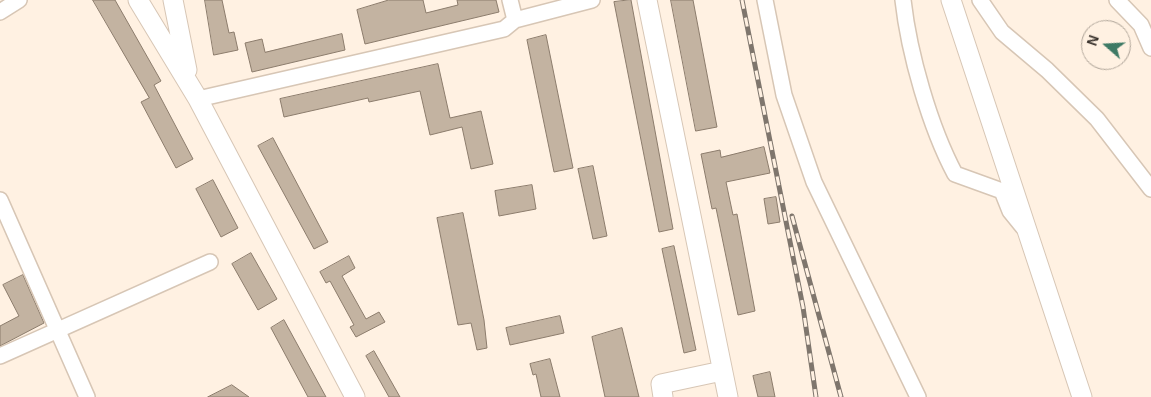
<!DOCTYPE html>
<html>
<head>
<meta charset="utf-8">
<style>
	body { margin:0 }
	#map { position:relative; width:1151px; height:397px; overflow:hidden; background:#fff1e2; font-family:Helvetica,sans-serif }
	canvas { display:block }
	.north { position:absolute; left:1081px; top:20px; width:50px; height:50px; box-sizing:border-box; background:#fff1e2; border:1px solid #b0a599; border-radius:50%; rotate:289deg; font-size:14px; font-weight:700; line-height:20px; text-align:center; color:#39322c }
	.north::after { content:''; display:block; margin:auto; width:18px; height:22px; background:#3e7a65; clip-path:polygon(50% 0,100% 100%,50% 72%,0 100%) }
</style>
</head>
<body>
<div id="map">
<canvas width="1151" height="397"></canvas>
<div class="north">N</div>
</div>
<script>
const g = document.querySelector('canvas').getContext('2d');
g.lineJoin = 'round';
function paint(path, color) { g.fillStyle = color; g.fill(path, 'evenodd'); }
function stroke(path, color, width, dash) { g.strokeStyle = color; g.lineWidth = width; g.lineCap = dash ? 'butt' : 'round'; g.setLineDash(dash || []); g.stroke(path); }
const building = new Path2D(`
	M93 0H115L161 81 154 85 193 159 176 168 141 102 149 98Z
	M205 0H222L229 33 234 32 238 50 214 55Z
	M389 0H423L426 13 458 5 457 0H496L499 12 365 44 357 10Z
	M631 0 673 229 659 232 614 2Z
	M671 0H693L717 127 696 131Z
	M342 34 345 50 252 72 245 43 262 39 265 52Z
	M546 35 573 168 554 172 527 40Z
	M438 64 450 118 481 111 493 164 471 169 462 127 430 135 420 91 369 102 368 98 284 117 280 99Z
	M273 138 328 242 314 249 258 146Z
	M764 147 770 173 726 182 733 215 737 214 755 311 738 315 716 208 712 209 701 154 720 150 721 157Z
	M593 166 607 236 593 239 578 169Z
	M213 180 238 228 221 237 196 189Z
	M532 185 536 209 499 216 495 191Z
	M776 197 780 222 768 224 764 199Z
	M463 213 484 320 487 348 477 350 471 323 458 325 437 218Z
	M674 246 696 350 684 353 662 249Z
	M251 253 277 299 258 310 232 264Z
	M349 256 355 268 342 276 366 319 379 312 385 322 356 337 350 327 354 325 330 281 326 283 320 272Z
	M23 275 44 323 0 346V326L19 316 3 285Z
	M560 316 564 333 510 345 506 328Z
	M284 320 326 397H308L271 328Z
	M622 328 639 397H605L592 337Z
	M374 351 400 397H389L366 356Z
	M550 359 560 397H541L536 374 533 375 530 364Z
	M770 372 775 397H758L753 376Z
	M232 385 249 397H208Z`);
paint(building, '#c3b3a1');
stroke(building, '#8c7c6c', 1);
const minor = new Path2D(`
	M510 0 515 20
	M765 0 784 95 814 182 918 397
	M903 0C909 54 930 127 955 174L1002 191 1010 211 1023 227
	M980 0 1002 32 1047 70 1097 119 1151 189
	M1117 0 1141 25 1151 48
	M0 12 19 0
	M198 99 504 29 515 20 592 0
	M0 200 87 397
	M0 356 210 262`);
const major = new Path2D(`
	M138 0 198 99 355 397
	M173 0 187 70
	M647 0 728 397
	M951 0 1082 397
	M663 397 661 384 722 371`);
stroke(minor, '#d7c6b5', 18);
stroke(major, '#d7c6b5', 21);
stroke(minor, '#fff', 15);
stroke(major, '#fff', 19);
const rail = new Path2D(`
	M742 0 803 307 816 397
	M792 216 841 397`);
stroke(rail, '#7f766d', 5);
stroke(rail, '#fff1e2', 3, [9]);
</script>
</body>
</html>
